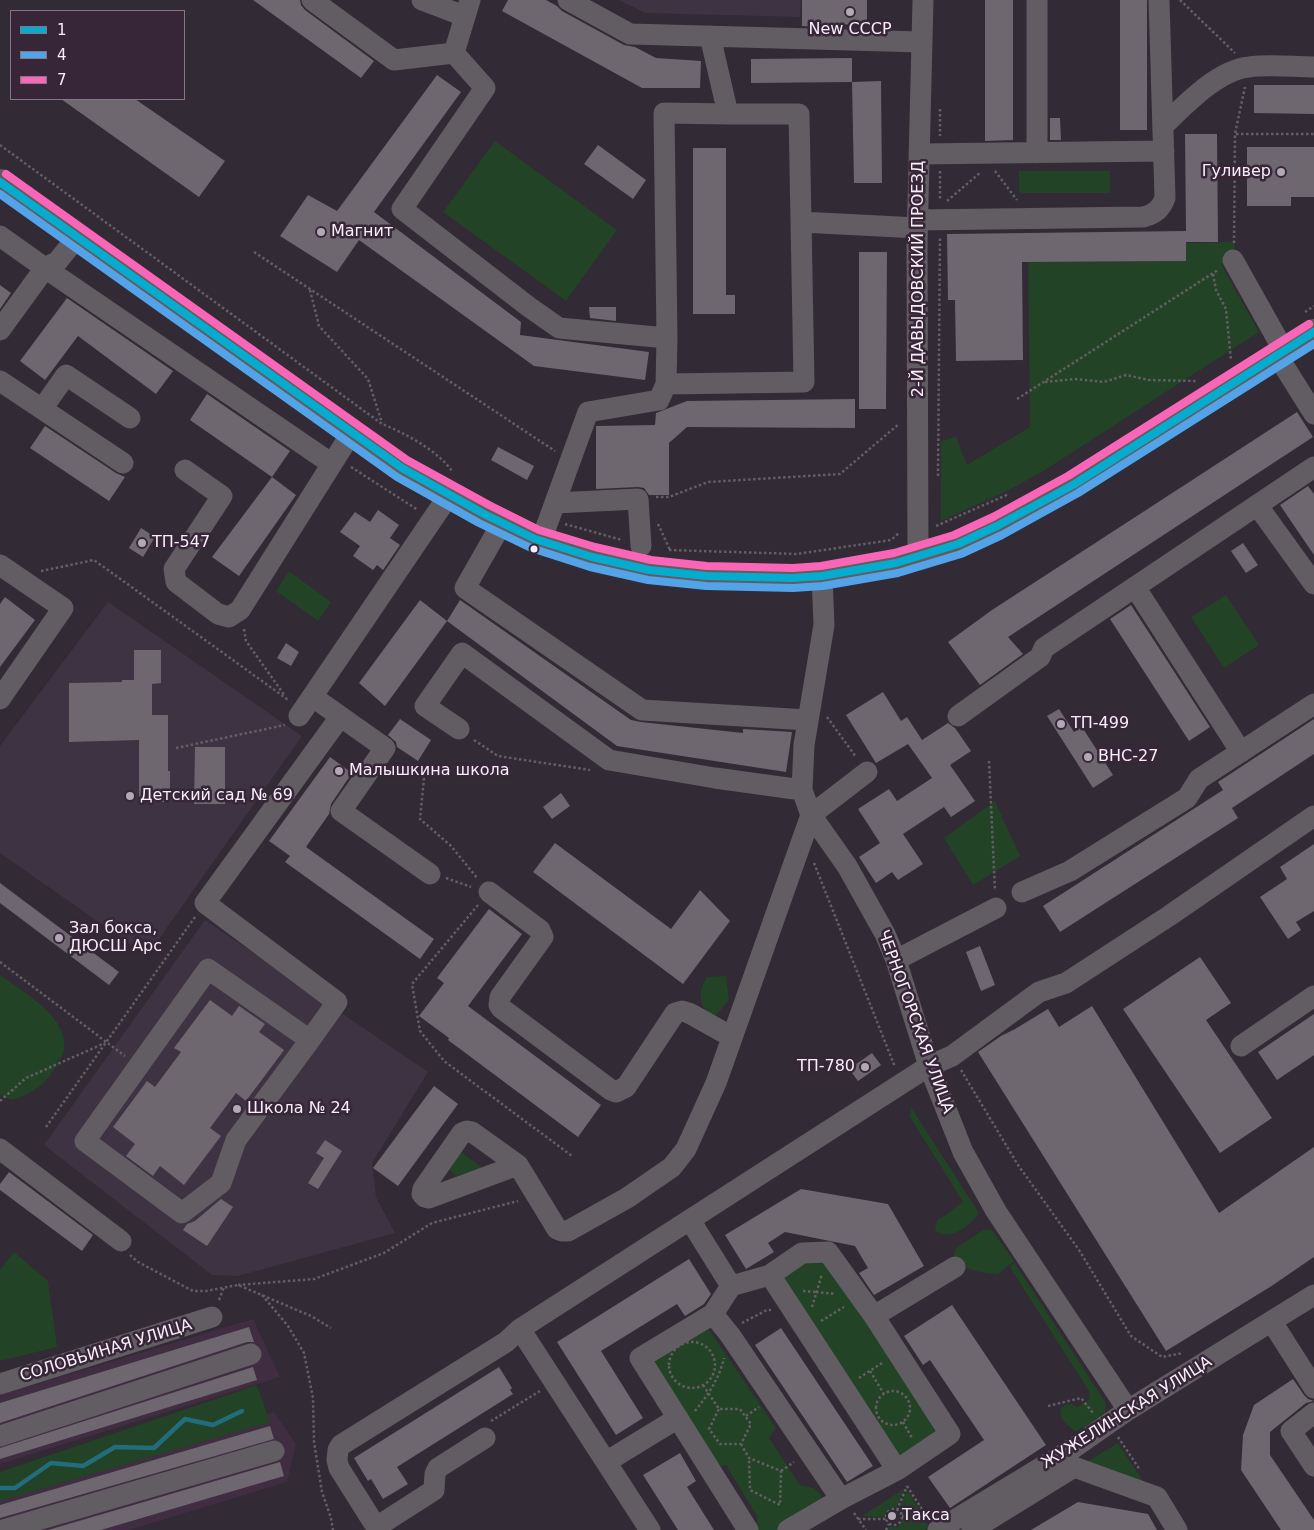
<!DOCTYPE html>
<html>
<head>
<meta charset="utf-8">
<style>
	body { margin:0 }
	#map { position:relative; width:1314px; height:1530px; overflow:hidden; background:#322a34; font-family:"DejaVu Sans",sans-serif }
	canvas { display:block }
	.legend { position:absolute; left:10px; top:10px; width:175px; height:90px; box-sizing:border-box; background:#362638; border:1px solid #847685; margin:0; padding:6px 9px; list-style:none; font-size:15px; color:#f8edf9 }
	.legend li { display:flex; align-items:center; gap:10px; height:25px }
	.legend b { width:25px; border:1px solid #847685 }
</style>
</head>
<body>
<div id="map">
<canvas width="1314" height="1530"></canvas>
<ul class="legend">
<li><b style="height:6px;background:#06acd0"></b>1</li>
<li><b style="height:6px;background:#53a3e8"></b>4</li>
<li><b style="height:6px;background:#fa66b7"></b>7</li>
</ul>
</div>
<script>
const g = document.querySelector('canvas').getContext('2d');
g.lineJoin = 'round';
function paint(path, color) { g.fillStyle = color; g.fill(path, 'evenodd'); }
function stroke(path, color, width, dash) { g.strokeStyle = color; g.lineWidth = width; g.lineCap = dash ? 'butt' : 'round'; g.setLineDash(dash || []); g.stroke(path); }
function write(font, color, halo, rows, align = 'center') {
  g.font = font + ' "DejaVu Sans",sans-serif'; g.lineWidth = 5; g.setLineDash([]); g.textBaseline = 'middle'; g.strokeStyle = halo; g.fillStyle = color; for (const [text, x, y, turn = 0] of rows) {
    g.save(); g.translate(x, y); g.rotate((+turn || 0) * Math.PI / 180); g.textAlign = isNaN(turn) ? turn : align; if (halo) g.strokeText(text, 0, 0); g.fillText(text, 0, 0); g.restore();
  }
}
paint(new Path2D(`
	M253 1319 280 1377 0 1464V1395Z
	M274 1412 296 1444 287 1482 129 1530H0V1496Z`), '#402d42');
paint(new Path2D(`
	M619 0H801L800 17 645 13Z
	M108 602 302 736 147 956 0 853V746Z
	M205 920 428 1072 372 1163 376 1197 395 1233 238 1276 212 1275 44 1145Z`), '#3d3342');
paint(new Path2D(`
	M495 141 617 230 566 301 443 212Z
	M1019 171H1110V193H1019Z
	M1235 242 1234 256 1221 264 1259 332 1045 470 1009 490 941 521V441L956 437 967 465 1030 427 1028 262 1186 261V243Z
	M289 571 331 602 318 621 276 591Z
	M1226 595 1259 645 1224 668 1191 617Z
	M995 801 1020 856 973 885 944 838Z
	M0 975C23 992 70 1017 64 1051 63 1055 59 1060 57 1064 46 1085 34 1092 13 1100L0 1095Z
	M726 976 729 1000 712 1020C700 1004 696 995 707 977Z
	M911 1107 979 1213C972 1225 947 1243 935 1230L937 1221 963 1202 910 1117Z
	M461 1152 483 1168 456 1176 448 1169Z
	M983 1230H992L1014 1261 998 1274C981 1273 963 1271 954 1255L956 1248Z
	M14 1252 48 1281 57 1347 0 1361V1270Z
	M806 1258 820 1259 851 1301 935 1426 934 1436 906 1454H894L783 1282 785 1273Z
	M1014 1262 1106 1403 1105 1414 1097 1420 1076 1431C1069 1428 1053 1413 1064 1406 1067 1404 1070 1404 1072 1404L1077 1407 1090 1399 1089 1391 1011 1269V1266Z
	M708 1328 776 1428 769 1438 800 1485 814 1488 821 1495V1508L784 1530H753L758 1518 726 1465 714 1469 650 1358Z
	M257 1385 270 1422 0 1501V1472Z
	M1118 1443 1148 1489 1082 1465Z
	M904 1489 896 1508 888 1509 884 1517 862 1516Z
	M907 1490 923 1515 902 1514 899 1508Z
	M903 1518H923L929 1527 925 1530H888L890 1527H898Z`), '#224325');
stroke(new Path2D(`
	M0 1488H15L51 1463 83 1466 115 1447 154 1448 185 1419 213 1425 242 1411`), '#236c7e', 4.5);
paint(new Path2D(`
	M253 0H300L301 5 305 10 374 61 361 78Z
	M508 0H546L557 6 562 11 624 45 635 47 656 58 701 61 700 88H642L502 11Z
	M802 0H867V25L820 24V27L802 26Z
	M985 0H1013V140L985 141Z
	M1120 0H1147V130H1120Z
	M852 58V82L751 83V59Z
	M437 75 461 92 374 212 521 322 520 335 649 352 645 380 534 366 359 240 337 272 280 236 308 195 337 211Z
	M881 81 882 183H854L852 82Z
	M1254 85H1314V114L1254 113Z
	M61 99H135L225 161 199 197Z
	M1050 118H1060L1061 140H1050Z
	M1185 134H1217L1218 242H1186V261L1022 262 1023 360 956 361 955 300H948L947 234 1186 231Z
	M598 145 646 180 633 199 584 164Z
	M1247 147H1314V197H1291V206H1247Z
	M693 148H726V295H735V314H693Z
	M859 252H887L886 409H859Z
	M0 285 11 293 0 309Z
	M67 298 173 371 156 394 78 336 45 380 20 361Z
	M589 307H616V321L590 318Z
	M207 394 290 451 272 477 190 420Z
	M855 399V428L687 427 669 443V495H649L644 488 638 487 596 489V426L655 425 656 413 687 401Z
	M1297 412 1313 437 1008 637 1023 654 980 685 948 642 992 610Z
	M45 426 116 473 125 477 109 501 30 448Z
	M498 447 534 466 527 480 491 460Z
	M272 477 296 495 239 576 212 557Z
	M1308 486 1314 494V555L1280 505Z
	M378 510 399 525 390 538 400 545 383 570 377 565 373 570 353 556 360 546 340 532 355 512 370 522Z
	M141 528 155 537 143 557 129 548Z
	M1243 543 1258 565 1246 573 1231 551Z
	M5 597 35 620 0 667V604Z
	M420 600 447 621 385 706 359 683Z
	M460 600 631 720 641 722 743 733V729L792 732 786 772 617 746 447 621Z
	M1131 605 1210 727 1189 741 1110 619Z
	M286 643 299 652 291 666 277 658Z
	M134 650H161V683L152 684V715H168V771H170V802H139V740L69 742V683L122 682V680H134Z
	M883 692 901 721 907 717 922 740 948 723 955 728 971 751 950 765 975 801 951 817 944 807 903 834 923 864 898 880 892 872 876 883 859 857 880 843 858 809 889 789 897 801 932 778 908 744 876 763 846 715Z
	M1059 709 1074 732 1082 727 1113 775 1093 788 1047 716Z
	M400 719 431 740 418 761 397 747 396 742 388 735Z
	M1314 719V754L1232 808 1238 818 1060 932 1043 906 1223 790 1218 782Z
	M195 747H225V804H194Z
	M330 757 352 773 331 804 329 814 306 847 434 939 420 959 285 862 290 856 269 841Z
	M561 793 570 806 552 819 543 807Z
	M555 843 671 929 700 890 730 921 683 984 533 872Z
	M1314 844V911L1296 922 1301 930 1288 939 1260 897 1287 879 1280 867Z
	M0 883 119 972 109 985 0 903Z
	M489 909 522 934 468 1006 601 1105 578 1137 448 1040 449 1038 419 1016 444 983 437 978Z
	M980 946 995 985 981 991 966 952Z
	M1200 957 1231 1003 1206 1020 1272 1118 1220 1153 1123 1009Z
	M210 1000 232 1016 239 1006 265 1024 259 1032 284 1050 246 1101 236 1093 210 1128 221 1136 184 1185 160 1166 153 1176 126 1156 135 1144 113 1127 147 1081 155 1087 181 1052 174 1048Z
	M1092 1006 1219 1213 1314 1147V1257L1270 1287 1166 1351 978 1052 1001 1036 1015 1029 1048 1009 1059 1027Z
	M1314 1014V1055L1277 1080 1258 1052Z
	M872 1053 881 1065 858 1081 849 1069Z
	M434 1086 458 1104 398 1186 373 1168Z
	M325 1140 342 1151 318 1189 308 1183 324 1158 316 1153Z
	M9 1172 93 1235 82 1251 0 1190V1184Z
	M801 1189 888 1204 924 1266 874 1295 859 1273 868 1268 855 1246 785 1232 768 1243 774 1252 746 1269 725 1235Z
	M221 1199 233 1207 207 1246 183 1230 187 1224 195 1221Z
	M689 1259 711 1294 704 1304 685 1316 677 1304 601 1351 643 1418 616 1435 557 1342Z
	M952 1305 1046 1445 950 1508 928 1477 984 1440 930 1360 923 1365 904 1336Z
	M249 1327 254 1342H247L0 1423V1403Z
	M781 1328 873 1466 847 1482 755 1345Z
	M253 1367 257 1380 0 1459V1448Z
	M499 1367 512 1388 510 1390 513 1394 397 1467 408 1484 383 1499 371 1479 368 1481 354 1458Z
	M1293 1379 1304 1395 1308 1399 1314 1401 1306 1403 1270 1432V1455L1314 1520V1530H1281L1241 1470 1243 1435 1254 1405Z
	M270 1426 274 1439 0 1518V1505Z
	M680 1453 696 1481 687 1487 714 1530H678L643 1475Z
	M280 1462 284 1476 101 1530H48Z
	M1078 1502 1148 1514 1157 1530H1031Z`), '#6e6770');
stroke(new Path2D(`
	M1180 0 1235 53
	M940 109V136
	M1236 134H1314
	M0 145 382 424C405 433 438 451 452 471
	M940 171V201
	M995 171 1017 200
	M947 201 981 172
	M1234 243 1235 134 1245 87
	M254 252 555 451
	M1213 274 1216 290 1226 309 1231 360
	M310 290 319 326 368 379 382 423
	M1305 312 1314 306
	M1045 382 1075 379 1104 382 1126 375 1149 380 1197 381
	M1017 399 1218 270
	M351 467 418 510
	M938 476 940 236
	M656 497H669L708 482 840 474 899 424
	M565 524 622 540
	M658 524 670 550
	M936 526 1009 494
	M669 550 797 554 891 540 899 533
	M41 571 94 560 287 699H289
	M244 629 246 641 285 696
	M827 717 856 757
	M474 740 498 756 590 770
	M176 748 285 725
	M989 761 995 891
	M424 778 420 819 451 846 478 879
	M814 863 895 1067
	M446 878 471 887
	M478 905 412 984 420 1031 444 1061 572 1156
	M0 962 125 1056
	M961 1070 1018 1165 1079 1250 1131 1336 1162 1357 1183 1353
	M0 1101 26 1078 105 1043
	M46 1127 195 917
	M130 1255 138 1262 193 1291H206L238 1285 311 1316 331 1328
	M238 1285 314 1279 384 1253 432 1223 518 1201
	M803 1291 816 1292
	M816 1292 836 1294
	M262 1295 288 1326 304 1353 313 1398 314 1442 322 1492 331 1518 333 1530
	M219 1300 224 1287
	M812 1307 822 1274
	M821 1321 844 1307
	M742 1323 767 1310H771
	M669 1365a23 23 0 1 1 46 0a23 23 0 1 1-46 0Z
	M870 1371 884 1394
	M859 1378 882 1363
	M703 1385 719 1409H740L751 1424 741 1444H720L709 1429 719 1409
	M876 1408a17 17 0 1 1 34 0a17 17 0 1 1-34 0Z
	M1048 1406 1081 1398 1093 1413
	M695 1411C708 1395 719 1379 724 1358
	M746 1416 759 1407
	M491 1421 540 1391
	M903 1422 912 1438
	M1118 1437 1140 1470
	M741 1444 749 1458 781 1471 780 1505 750 1490 749 1458
	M781 1471 794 1462
	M907 1486 927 1517
	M886 1517a8 8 0 1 1 16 0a8 8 0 1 1-16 0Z
	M897 1510 907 1486
	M854 1513 866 1530
	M902 1516 926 1517
	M858 1519H886
	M886 1530 889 1524`), '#645f65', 2.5, [2.5, 2.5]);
stroke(new Path2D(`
	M312 0 394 60 454 53 470 0
	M422 0 464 16
	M568 0 630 34 922 42
	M1037 0V153
	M454 53 485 88 402 209 529 307 559 328 667 338 666 384 659 400 588 412 541 541
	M1164 125C1186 104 1218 70 1249 67 1270 64 1293 67 1314 67
	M919 154 1164 151
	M918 220 1143 217C1155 214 1161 209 1165 198L1159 0
	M801 222 918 228
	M0 236 45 268 332 464
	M1233 260 1284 351
	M0 330 45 268 57 262 78 236
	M667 338 664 113 728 114
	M1277 355 1314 414
	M0 381 123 463
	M666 384 804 382 799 114H728L710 36
	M42 409 66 375 130 418
	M185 470 222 496 174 569 176 582 218 614 229 617 240 610 352 432
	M555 503 638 499 641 546
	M1257 505 1314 584
	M502 523 465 588 642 710 808 720
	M918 557 917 243 923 0
	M0 565 63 608 0 699
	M822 576 824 625 804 745 802 790 811 815 847 866 885 934 896 960 929 1066 963 1152 996 1211 1128 1410
	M1135 587 1241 752
	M313 697 385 748 341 811 430 874
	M299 716 449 495
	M958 716 1040 657 1044 648 1314 467
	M459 729 425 706 462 653 609 760 715 778 802 790
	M489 892 540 930 543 937 500 997 499 1005 501 1008 611 1090 616 1092 626 1087 675 1013 682 1011 689 1013 732 1037
	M1022 892 1070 871 1187 798 1199 779 1314 704
	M896 960 996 908
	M310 1040 236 1140 221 1183 182 1213 85 1141 208 969 310 1040 337 1002 205 903 340 717
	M1241 1046 1314 996
	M0 1149 121 1241
	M518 1165 429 1198 425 1197 422 1194 423 1189 462 1133 467 1131 472 1132 518 1165 557 1229 562 1231H568L627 1198 672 1167 686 1149 716 1083 811 815 867 772
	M690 1220 731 1286
	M713 1314 731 1286 770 1275 802 1253 828 1252 874 1316 950 1434 897 1470 770 1275
	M874 1316 955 1267
	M1272 1322 1314 1388
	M0 1384 212 1317
	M1314 1413 1291 1431 1314 1466
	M0 1436 251 1354
	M485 1438 438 1468 435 1474 434 1490 431 1492 381 1524H376L373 1522 339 1468 337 1460 338 1450 341 1445 506 1342 520 1329
	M606 1462 678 1418
	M841 1499 897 1470
	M3 1530 274 1451
	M650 1530 520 1329 929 1066 952 1056 1039 992 1066 983 1169 916 1314 816
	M748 1530 640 1358 713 1314 730 1335 841 1499 788 1530
	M938 1530 1075 1447 1128 1410 1314 1295
	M972 1530 1074 1467 1157 1497 1177 1530`), '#625c63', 21);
stroke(new Path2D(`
	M0 182 201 326 402 468 484 514 535 539 592 557 649 570 706 576 793 578 822 576 896 563 958 544 997 526 1073 485 1314 332`), '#655b5b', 26);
stroke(new Path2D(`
	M0 182 402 468 484 514 535 539 592 557 649 570 706 576 793 578 822 576 896 563 958 544 997 526 1073 485 1314 332`), '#06acd0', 8);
stroke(new Path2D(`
	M0 194 397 477 479 523 531 548 590 567 648 580 706 586 793 588 823 586 898 573 961 554 1002 535 1078 493 1314 344`), '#53a3e8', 8);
stroke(new Path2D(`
	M6 174 407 460 489 505 539 530 595 547 651 560 707 566 793 568 821 566 894 553 954 535 993 517 1068 476 1309 324`), '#fa66b7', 8);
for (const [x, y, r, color] of [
	[850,12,5,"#b3a9b4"],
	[1281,172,5,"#b3a9b4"],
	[321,232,5,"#b3a9b4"],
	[142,543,5,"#b3a9b4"],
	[534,549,4.5,"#f8edf9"],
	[1061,724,5,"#b3a9b4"],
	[1088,757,5,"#b3a9b4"],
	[339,771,5,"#b3a9b4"],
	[130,796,5,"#b3a9b4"],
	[59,938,5,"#b3a9b4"],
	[865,1067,5,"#b3a9b4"],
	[237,1109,5,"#b3a9b4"],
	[892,1516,5,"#b3a9b4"]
]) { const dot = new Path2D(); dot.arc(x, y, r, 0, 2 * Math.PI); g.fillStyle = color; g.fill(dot); stroke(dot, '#362638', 2); }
write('16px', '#f8edf9', '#362638', [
	["New СССР",850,30,"center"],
	["Гуливер",1271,172,"right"],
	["Магнит",331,232],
	["ТП-547",152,543],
	["ТП-499",1071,724],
	["ВНС-27",1098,757],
	["Малышкина школа",349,771],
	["Детский сад № 69",140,796],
	["Зал бокса,",69,929],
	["ДЮСШ Арс",69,947],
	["ТП-780",855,1067,"right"],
	["Школа № 24",247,1109],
	["Такса",902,1516]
], 'left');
write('16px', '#f8edf9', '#362638', [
	["2-Й ДАВЫДОВСКИЙ ПРОЕЗД",919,279,-90],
	["ЧЕРНОГОРСКАЯ УЛИЦА",915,1022,70],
	["СОЛОВЬИНАЯ УЛИЦА",106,1351,-17],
	["ЖУЖЕЛИНСКАЯ УЛИЦА",1127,1413,-32]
]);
</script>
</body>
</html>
